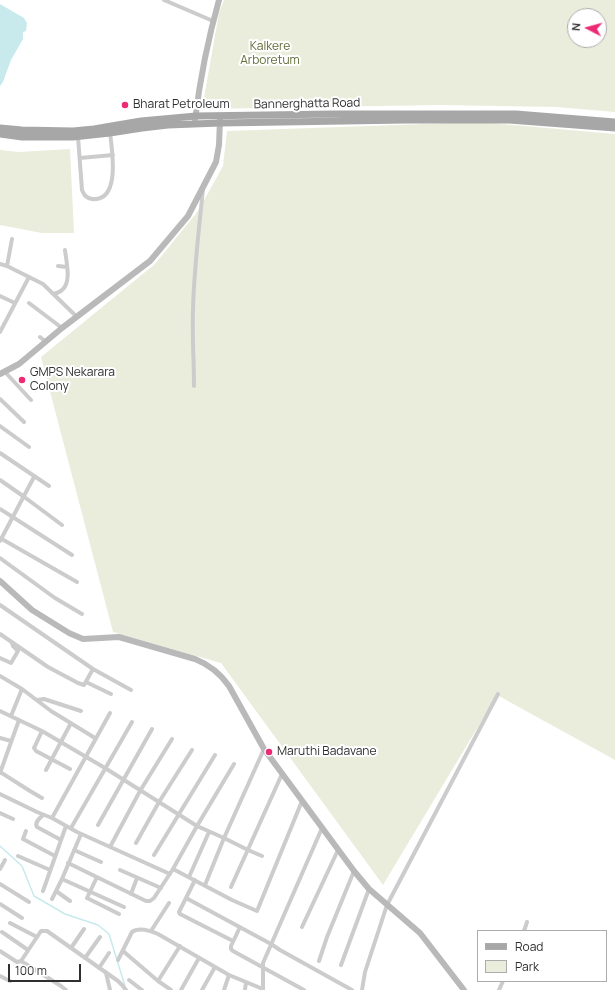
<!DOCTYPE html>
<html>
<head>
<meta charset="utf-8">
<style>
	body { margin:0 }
	#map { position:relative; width:615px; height:990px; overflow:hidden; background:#fff; font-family:Manrope,sans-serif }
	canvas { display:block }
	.legend { position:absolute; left:477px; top:930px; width:130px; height:52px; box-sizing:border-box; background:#fff; border:1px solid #acacac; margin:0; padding:5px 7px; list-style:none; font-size:12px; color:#2f2f2f }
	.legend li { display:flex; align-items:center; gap:8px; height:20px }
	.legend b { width:20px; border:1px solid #acacac }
	.north { position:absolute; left:567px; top:8px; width:40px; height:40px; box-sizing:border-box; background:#fff; border:1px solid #acacac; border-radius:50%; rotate:276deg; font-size:11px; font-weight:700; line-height:16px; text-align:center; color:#2f2f2f }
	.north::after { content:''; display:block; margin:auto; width:14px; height:18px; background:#ed2b74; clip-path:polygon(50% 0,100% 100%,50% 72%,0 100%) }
	.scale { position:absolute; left:8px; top:964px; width:73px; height:18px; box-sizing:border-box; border:2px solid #2f2f2f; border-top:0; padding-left:5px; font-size:12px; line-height:14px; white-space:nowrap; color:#2f2f2f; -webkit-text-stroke:3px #fff; paint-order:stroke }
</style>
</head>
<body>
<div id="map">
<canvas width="615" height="990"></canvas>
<ul class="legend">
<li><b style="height:5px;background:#a7a7a7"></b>Road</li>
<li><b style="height:11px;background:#eaeddc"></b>Park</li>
</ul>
<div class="north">N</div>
<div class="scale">100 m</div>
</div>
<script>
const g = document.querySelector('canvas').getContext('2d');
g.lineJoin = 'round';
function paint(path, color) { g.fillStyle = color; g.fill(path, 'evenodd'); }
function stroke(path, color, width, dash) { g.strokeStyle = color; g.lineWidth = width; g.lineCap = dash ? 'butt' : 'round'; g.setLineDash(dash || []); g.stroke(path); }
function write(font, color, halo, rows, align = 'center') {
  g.font = font + ' Manrope,sans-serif'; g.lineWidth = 4; g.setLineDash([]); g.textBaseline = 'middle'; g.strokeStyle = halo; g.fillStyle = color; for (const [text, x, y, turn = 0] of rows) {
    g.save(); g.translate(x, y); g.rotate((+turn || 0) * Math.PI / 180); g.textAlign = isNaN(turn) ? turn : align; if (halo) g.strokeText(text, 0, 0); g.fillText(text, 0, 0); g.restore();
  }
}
paint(new Path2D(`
	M224 0H615V112L556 107 440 105 202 109 219 13ZM575 16H599V40H575Z
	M480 122 615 134V760L497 695 383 885 221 663 113 632 41 357 155 264 198 211 223 166 227 131Z
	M70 149 74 233H42L0 225V150L19 152Z`), '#eaeddc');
paint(new Path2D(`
	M0 4 24 18 27 23 26 31 23 32V39L11 60 3 82 0 86Z`), '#c8eaed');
stroke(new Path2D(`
	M0 846 22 866 34 896 65 914 98 925 109 934 125 986`), '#c8eaed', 1.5);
stroke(new Path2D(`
	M164 0 213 21
	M78 137 82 190C84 195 86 198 92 199 121 202 112 150 110 133
	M80 158 113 155
	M0 264 7 266 43 284 77 317
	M7 266 12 239
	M58 266 67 267
	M54 294C57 293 60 292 62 290 72 282 66 261 65 250
	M0 296 15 303
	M29 303 62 328
	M0 332 29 277
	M40 337 46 342
	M5 372 31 400
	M194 386C194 361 192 335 193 309 194 269 199 229 203 189
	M0 399 24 422
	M0 426 29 447
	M0 453 49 486
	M0 480 23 496 62 525
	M0 509 72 555
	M0 538 77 582
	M0 541 34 477
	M0 558 55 598 82 614
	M0 605 93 669 131 690
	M0 634 48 667 78 683 84 685 93 669
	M0 658 11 663 18 651 13 646 12 643
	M0 676 22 689 51 711 95 738
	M86 682 111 694
	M37 700 44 699 81 711
	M0 711 42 731 105 768 197 826 224 838 248 850 262 856
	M11 716 22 689
	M42 731 35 746 34 748 36 751 70 769
	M0 738 11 741
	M46 770 71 723
	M0 772 30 791 42 798
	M0 773 19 720
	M0 794 37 812 52 818 77 832 170 874
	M0 813 13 819
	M43 815C40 818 34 822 37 827L61 840
	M52 818 110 713
	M98 825 152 729
	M71 828 132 722
	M26 831 23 839 55 856
	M136 843 159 802 192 750
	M110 847 140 791 172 739
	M74 850 101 862
	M154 855 215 755
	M18 856 50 870
	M68 863 146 901H150L154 898 173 869 197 826 234 764
	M0 869 5 860
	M173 869 232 900 257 911 302 801
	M120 870 161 888
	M97 877 87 898 119 914
	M189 877 209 832
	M62 879 124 907
	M195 880 179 912 180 914 233 941
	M0 884 29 902
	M205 885 224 838 264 749
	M231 887 282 774
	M43 891 66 826
	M56 891 70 901
	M131 894 137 878
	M186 898 271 944 280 950 352 990
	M52 899 62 879 81 834
	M0 904 22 918
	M10 923 37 937
	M240 927 231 946V949L233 951 304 990
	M302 927 338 850
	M151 931 169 903
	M524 931 527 922
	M2 932 28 950
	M71 948 84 929
	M0 951 17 962 21 961 61 986 66 990
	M123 951 158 981 171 990
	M85 958 100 937
	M118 960 132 932C139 927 151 931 158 934L229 975 263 989
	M21 961 41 931H47L118 981 122 985 126 990
	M319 961 327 937 354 871
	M341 965 369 889
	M99 968 109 953
	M106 973 110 990
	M0 976 10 981
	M129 980 142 990
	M158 981 180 946
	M181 990 199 958
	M202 990 215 967
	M224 990 229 975
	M245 990 246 982
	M263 990V963L322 828
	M362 990 365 972 387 905 498 694
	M499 990 503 981`), '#ccc', 4);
stroke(new Path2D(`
	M195 120C200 79 208 39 219 0
	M0 374 19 364 62 328 150 261 188 216 216 162 219 145 220 120
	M0 581 32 610 69 633 83 639 119 637 195 659C210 665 220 673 229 686L264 749 354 871 369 889 420 933 464 990`), '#b9b9b9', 6);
stroke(new Path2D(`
	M0 128 22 130 73 131 94 129 141 121 196 116 334 114H516L615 122
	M0 134 22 137H73L110 133 142 128 168 125 220 123 407 120H509L615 128`), '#a7a7a7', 7);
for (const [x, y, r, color] of [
	[125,105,4,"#ed2b74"],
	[22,380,4,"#ed2b74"],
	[269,752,4,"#ed2b74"]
]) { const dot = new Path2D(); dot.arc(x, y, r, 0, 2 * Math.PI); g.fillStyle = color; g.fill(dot); stroke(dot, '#fff', 1.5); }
write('12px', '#626d3a', '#fff', [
	["Kalkere",270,47],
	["Arboretum",270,61]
]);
write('12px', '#2f2f2f', '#fff', [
	["Bannerghatta Road",307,104,-1]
]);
write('12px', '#2f2f2f', '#fff', [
	["Bharat Petroleum",133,105],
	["GMPS Nekarara",30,373],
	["Colony",30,387],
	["Maruthi Badavane",277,752]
], 'left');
</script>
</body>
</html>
